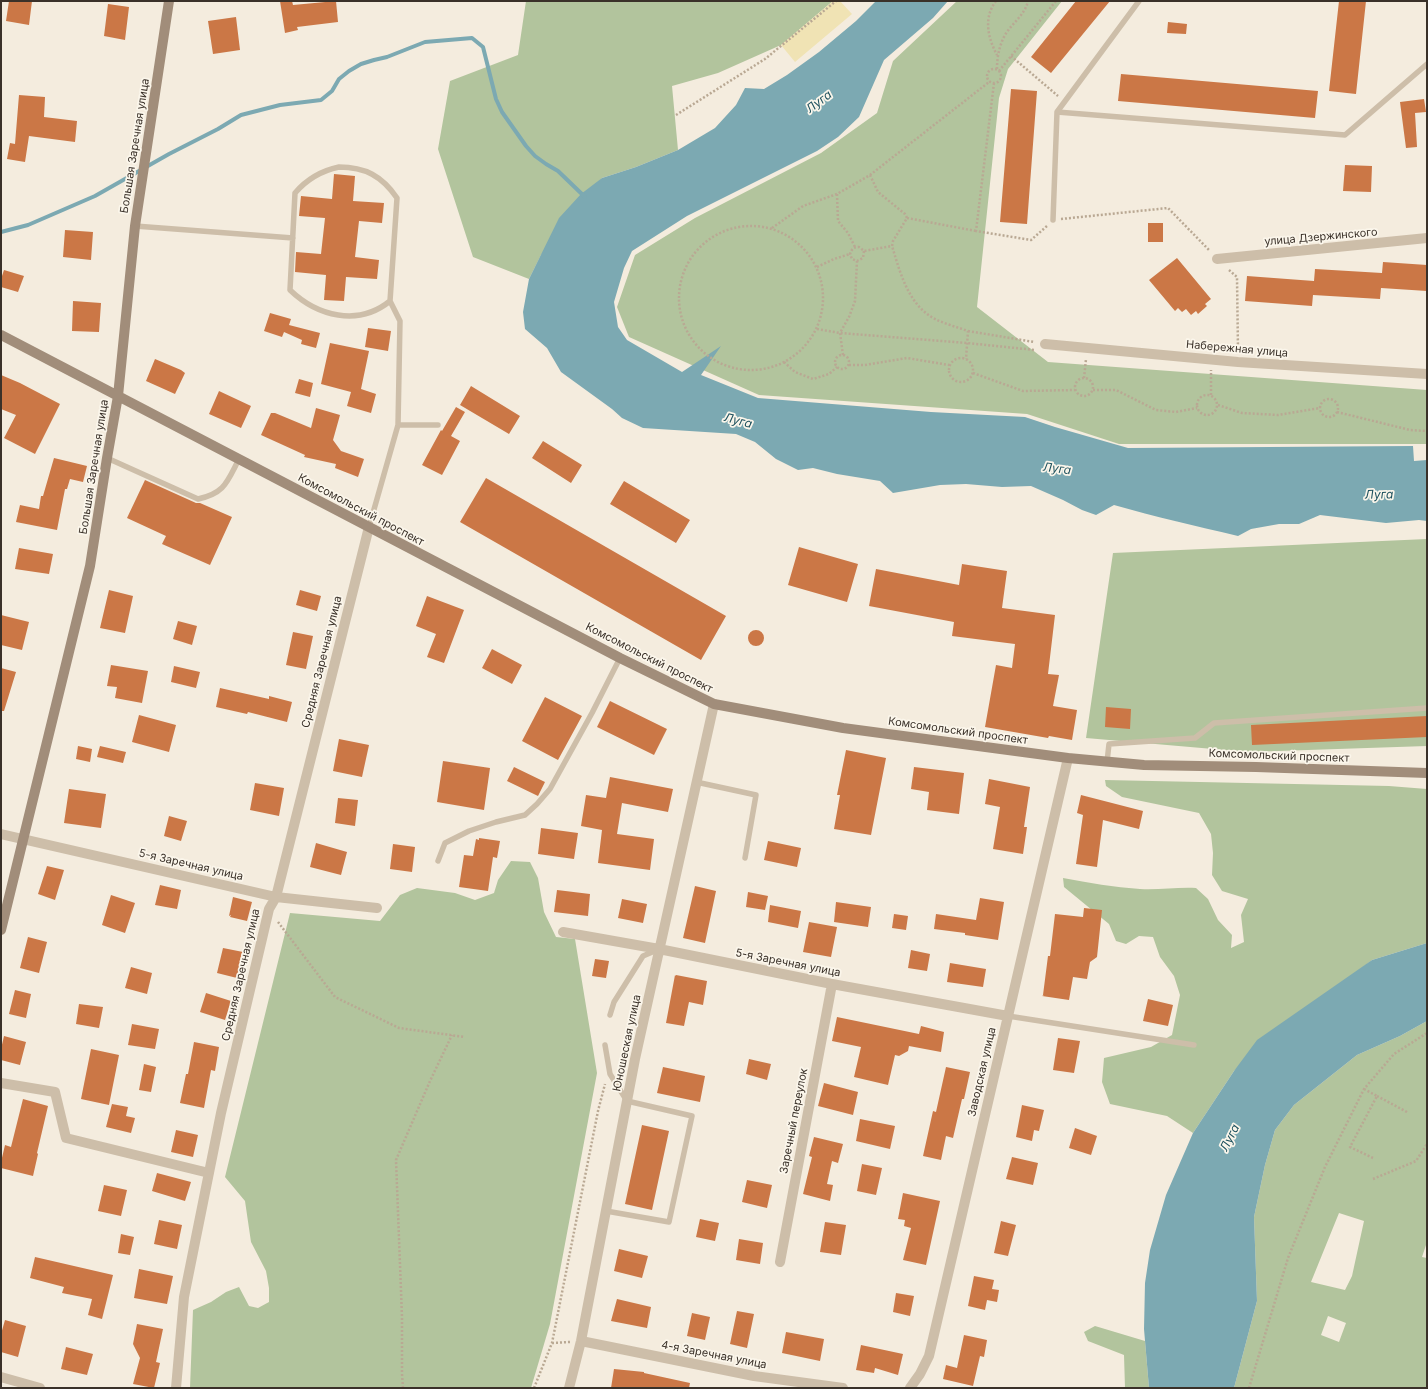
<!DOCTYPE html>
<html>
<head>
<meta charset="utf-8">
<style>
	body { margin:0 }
	#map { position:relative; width:1428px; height:1389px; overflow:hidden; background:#f4ecde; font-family:Inter,sans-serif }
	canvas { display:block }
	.frame { position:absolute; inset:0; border:2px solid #3a3129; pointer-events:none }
</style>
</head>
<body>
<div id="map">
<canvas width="1428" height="1389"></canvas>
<div class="frame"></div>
</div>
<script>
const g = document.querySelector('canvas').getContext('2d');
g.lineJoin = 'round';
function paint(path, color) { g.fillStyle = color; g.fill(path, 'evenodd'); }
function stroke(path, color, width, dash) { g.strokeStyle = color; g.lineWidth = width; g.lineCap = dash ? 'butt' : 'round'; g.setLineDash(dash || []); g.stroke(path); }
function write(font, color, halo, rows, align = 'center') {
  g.font = font + ' Inter,sans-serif'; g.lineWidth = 3.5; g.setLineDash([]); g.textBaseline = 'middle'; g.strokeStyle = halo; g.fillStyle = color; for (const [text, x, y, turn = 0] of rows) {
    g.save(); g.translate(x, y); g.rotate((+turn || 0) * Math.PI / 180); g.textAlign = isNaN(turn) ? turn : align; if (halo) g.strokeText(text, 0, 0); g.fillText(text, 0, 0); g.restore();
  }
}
paint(new Path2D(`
	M526 1H833L781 45 718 73 672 86 678 150 636 167 602 178 541 255 529 279 473 257 438 149 450 81 518 55Z
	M957 1H1062L1008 69 999 98 977 307 1048 362 1427 390V444H1119L1027 414 759 395 629 337 617 307 635 255 695 218 821 153 877 113 893 61Z
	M1427 539V746L1248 752 1086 738 1113 553Z
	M1105 780 1389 786 1427 789V943L1372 960 1234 1071 1193 1133 1167 1116 1110 1104 1102 1082 1104 1058 1151 1047 1172 1035 1180 995 1174 976 1160 957 1153 937 1139 936 1126 944 1116 941 1109 924 1064 887 1063 878C1089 883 1114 887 1140 889 1159 890 1178 887 1196 888L1208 899 1218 920 1232 935 1231 948 1244 942 1241 915 1248 899 1222 891 1212 875 1213 853 1211 834 1199 813 1122 797 1106 786Z
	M511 861 530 862 538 878 544 912 556 937 575 939 597 1073 550 1324 531 1388H190L193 1310 211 1302 226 1292 239 1287 249 1306 258 1308 269 1302V1288L266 1271 251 1242 245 1201 225 1177 290 913 380 921 400 895 417 888 455 893 475 900 494 893 498 880Z
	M1427 1021V1242L1422 1257 1427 1258V1388H1234L1257 1301 1254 1217 1265 1165 1275 1130 1294 1105 1357 1055 1400 1036ZM1339 1213 1364 1221 1352 1276 1345 1290 1311 1282ZM1328 1316 1346 1323 1339 1342 1321 1335Z
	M1095 1326 1145 1341 1149 1388H1125L1124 1355 1088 1341 1084 1332Z`), '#b2c49d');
paint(new Path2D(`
	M833 1H840L852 14 795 62 781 45Z`), '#f0e3b4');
paint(new Path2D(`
	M876 1H948L933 18 884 60 859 117 838 137 817 151 687 216 632 251 624 268 614 302 618 327 627 340 682 372 721 346 701 375 758 398 931 412 1025 417 1055 427 1128 448 1413 446 1414 461 1427 460V521L1419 520 1386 523 1320 515 1299 524H1279L1251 529 1238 536C1197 526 1155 517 1114 505L1096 515 1082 510 1063 500 1031 486 1002 487 966 484 940 485 893 493 880 481 837 474 813 468 798 470 776 459 755 442 736 434 643 428 622 418 612 409 561 372 547 348 525 329 523 312 529 279 559 218 581 194 602 178 636 167 678 150 715 128 736 105 745 88 764 89 787 75 819 52 856 21Z
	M1427 943V1021L1400 1036 1357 1055 1294 1105 1275 1130 1265 1165 1254 1217 1257 1301 1234 1388H1149L1144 1329 1145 1283 1150 1250 1166 1195 1193 1133 1234 1071 1257 1040 1372 960Z`), '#7ca9b2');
stroke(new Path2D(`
	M1 232 28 225 95 196 169 154 218 129 241 115 280 105 321 100 332 91 339 79 349 71 361 64 374 60 387 57 425 42 472 38 483 47 496 99 502 112 526 146 535 156 546 164 558 171 585 197`), '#7ca9b2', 4);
paint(new Path2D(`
	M9 1H32L29 25 6 21Z
	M280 1H292L293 5 336 1 338 22 297 27 298 30 285 33Z
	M1076 1H1110L1051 73 1031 57Z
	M1339 1H1366L1356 94 1329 91Z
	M108 4 129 7 125 40 104 36Z
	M236 17 240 50 213 54 208 21Z
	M1168 22 1187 24 1186 34 1167 33Z
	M1121 74 1318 91 1315 118 1118 101Z
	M1011 89 1037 91 1027 224 1000 222Z
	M19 95 45 97 44 117 77 121 75 142 29 136 25 162 7 159 10 143 15 144Z
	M1424 99 1426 112 1415 113 1417 147 1406 148 1400 102Z
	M1345 165 1372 166 1371 192 1343 191Z
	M334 174 355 176 353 201 384 203 382 223 359 221 355 257 379 260 377 279 346 277 344 301 324 300 326 275 295 272 296 252 321 254 325 218 299 216 301 196 332 199Z
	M1148 223H1163V242H1148Z
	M65 230 93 232 91 260 63 257Z
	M1177 258 1211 299 1205 304 1207 306 1198 314 1196 311 1191 315 1186 309 1182 312 1178 308 1175 311 1149 280Z
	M1383 262 1427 265V291L1381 288 1380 299 1313 295 1312 306 1245 301 1247 276 1314 281 1315 269 1382 273Z
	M4 270 24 276 18 292 1 287V279Z
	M73 301 101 303 99 332 72 331Z
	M270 313 291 319 289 325 320 333 316 348 301 344 302 340 284 332 282 337 264 331Z
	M368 328 391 331 388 351 365 347Z
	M330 343 369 351 361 389 376 394 371 413 347 406 351 392 321 384Z
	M155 359 181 370 185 373 175 394 146 381Z
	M1 375 20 383 60 404 35 454 4 438 16 415 1 409Z
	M299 379 313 383 310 397 295 393Z
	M471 386 520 416 509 434 460 405Z
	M219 391 251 406 241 428 209 414Z
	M456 407 465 412 451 436 460 441 442 475 422 465 441 430 442 431Z
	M316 408 340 415 333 440 341 451 364 459 358 477 335 468 336 464 304 457 305 455 261 435 271 413H275L311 428Z
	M543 441 582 465 571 483 532 458Z
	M54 458 87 466 83 482 70 479 67 489H65L57 530 16 522 20 505 39 509 41 496H43Z
	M486 478 726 616 701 660 460 522Z
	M145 480 196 503H200L232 517 210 565 162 544 166 536 127 518Z
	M624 481 690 520 676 543 610 504Z
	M799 547 858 564 847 602 788 585Z
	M19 548 53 554 49 574 15 569Z
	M962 564 1007 571 1002 608 1055 615 1048 674 1059 675 1053 706 1077 710 1072 740 1049 736 1048 738 985 727 996 665 1012 668 1015 644 952 636 954 622 869 606 876 569 959 585Z
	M109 590 133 596 125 633 100 628Z
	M300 590 321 596 317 611 296 605Z
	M427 596 464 610 444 663 427 657 436 634 416 626Z
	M1 615 29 622 22 650 1 645Z
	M178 621 197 626 192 645 173 639Z
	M748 638a8 8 0 1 1 16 0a8 8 0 1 1-16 0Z
	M293 632 313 636 306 669 286 665Z
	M492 649 522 665 512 684 482 668Z
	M111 665 148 671 142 703 115 698 117 687 107 686Z
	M174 666 200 672 196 688 171 682Z
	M1 668 16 672 4 711H1Z
	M220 688 269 699V696L292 702 287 722 248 712 247 714 216 707Z
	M545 697 582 716 558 760 522 741Z
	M610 701 667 729 654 755 597 727Z
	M1106 707 1131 709 1130 729 1105 727Z
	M139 715 176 725 169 752 132 742Z
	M1427 716V737L1252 745 1251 725Z
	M339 739 369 745 362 777 333 771Z
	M78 746 92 749 90 762 76 759Z
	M100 746 126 752 123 763 97 757Z
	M846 750 886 758 871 835 834 829 840 795H837Z
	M443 761 490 768 484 810 437 802Z
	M514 767 545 782 538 796 507 781Z
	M914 767 964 773 959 814 927 810 929 792 911 789Z
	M610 777 673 789 668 812 622 803 617 834 654 839 650 870 598 863 602 830 581 826 586 795 606 798Z
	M989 779 1030 787 1024 827H1027L1023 854 993 849 1000 807 985 804Z
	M255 783 284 788 279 816 250 810Z
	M69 789 106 794 101 828 64 823Z
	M1081 795 1143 811 1139 829 1103 820 1097 867 1076 864 1083 815 1077 813Z
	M338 798 358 800 355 826 335 823Z
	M169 816 187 821 181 841 164 836Z
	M541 828 578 833 574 859 538 854Z
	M479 838 500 841 497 858 493 857 488 891 459 887 464 855 473 856 476 839 479 840Z
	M768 841 801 848 797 867 764 860Z
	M316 843 347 852 341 875 310 867Z
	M393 844 415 847 412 872 390 869Z
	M47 866 64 870 55 900 38 894Z
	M160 885 181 890 177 909 155 905Z
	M695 886 716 891 705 943 683 938Z
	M557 890 590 894 588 916 554 912Z
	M748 892 768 896 765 910 746 907Z
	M111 895 135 903 125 933 102 925Z
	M233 897 252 902 247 921 230 917 231 915 229 916Z
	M980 898 1004 902 998 940 965 935V933L934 929 936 914 976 920Z
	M622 899 647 904 643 923 618 918Z
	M836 902 871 907 868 927 834 922Z
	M770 905 801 911 798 928 768 922Z
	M1084 908 1102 910 1097 957 1090 962 1087 979 1073 977 1069 1000 1042 996 1044 995H1043L1048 956H1050L1055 914 1083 917Z
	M894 914 908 916 906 930 892 928Z
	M809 922 837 927 831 957 803 952Z
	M28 937 47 942 39 973 20 968Z
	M223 948 243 952 237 978 217 973Z
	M911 950 930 954 927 971 908 968Z
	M595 959 609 961 606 978 592 976Z
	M950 963 986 969 983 987 947 982Z
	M131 967 152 973 147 994 125 988Z
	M675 975 676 976V975L707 981 703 1005 689 1002 684 1026 666 1023Z
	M15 990 31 994 26 1018 9 1014Z
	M206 993 231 1001 225 1020 200 1012Z
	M1148 999 1173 1005 1168 1026 1143 1021Z
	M79 1004 103 1007 99 1028 76 1024Z
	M837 1017 919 1034 921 1026 944 1032 941 1052 909 1046 908 1051 899 1056 895 1055 888 1085 854 1077 861 1047 832 1041Z
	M132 1024 159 1029 155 1049 128 1045Z
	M4 1036 26 1042 20 1065 1 1060V1049Z
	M1058 1038 1080 1041 1074 1073 1053 1070Z
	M194 1042 219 1047 215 1071 211 1070 204 1108 180 1103 186 1074H188Z
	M91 1049 119 1055 109 1105 81 1099Z
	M749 1059 771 1064 767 1080 746 1074Z
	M144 1064 156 1067 151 1092 139 1090Z
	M663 1067 705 1076 700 1102 657 1093Z
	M946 1067 970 1072 964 1099H962L953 1138 946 1136 941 1160 923 1156 933 1111 936 1112Z
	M824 1083 858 1092 853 1115 818 1106Z
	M23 1099 48 1106 37 1153 38 1154 33 1176 1 1168V1162L5 1145 11 1147Z
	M112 1104 128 1107 126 1116 135 1118 131 1133 106 1127Z
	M1022 1105 1044 1110 1039 1131 1034 1130 1032 1141 1016 1137Z
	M860 1119 895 1126 890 1149 856 1141Z
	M642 1125 669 1131 652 1210 625 1204Z
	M1075 1128 1097 1136 1091 1155 1069 1148Z
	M176 1130 198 1135 193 1157 171 1152Z
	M814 1137 843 1144 838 1163 832 1161 827 1184 833 1185 830 1201 803 1194 812 1157 809 1156Z
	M1012 1157 1038 1163 1033 1185 1006 1179Z
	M862 1164 882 1168 876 1195 857 1191Z
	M157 1173 191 1182 185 1201 152 1191Z
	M747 1180 772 1185 767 1208 742 1202Z
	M104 1185 127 1190 121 1216 98 1211Z
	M903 1193 940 1201 926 1265 903 1260 911 1228 904 1226 905 1220 898 1219Z
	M700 1219 719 1223 715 1241 696 1237Z
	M159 1220 182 1225 177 1249 154 1244Z
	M1001 1221 1016 1225 1008 1256 994 1253Z
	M825 1222 846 1225 841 1255 820 1252Z
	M121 1234 134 1237 130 1255 118 1253Z
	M739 1239 763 1243 760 1264 736 1260Z
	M619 1249 648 1256 642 1278 614 1271Z
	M35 1257 113 1275 102 1319 88 1315 92 1299 62 1293 64 1287 30 1278Z
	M139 1269 173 1276 167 1304 134 1298Z
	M974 1276 994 1280 992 1289 999 1290 997 1302 987 1300 985 1310 968 1306Z
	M896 1293 914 1296 910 1316 893 1312Z
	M617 1299 651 1307 647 1328 611 1321Z
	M737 1311 754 1314 747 1348 730 1344Z
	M692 1313 710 1317 705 1340 687 1336Z
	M5 1320 26 1326 18 1357 1 1352V1334Z
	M137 1324 163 1329 156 1362 160 1363 154 1388 133 1384 140 1358 133 1344Z
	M786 1332 824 1339 820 1361 782 1353Z
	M964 1335 987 1340 984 1357 980 1356 973 1386 943 1379 946 1365 957 1368Z
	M861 1345 903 1354 898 1375 875 1368 874 1373 856 1370Z
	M66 1347 93 1354 87 1375 61 1369Z
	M614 1369 644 1372V1373L690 1383 689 1388H611Z`), '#cb7746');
stroke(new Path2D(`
	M996 1C983 18 988 38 997 55
	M1011 56 1058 96
	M987 76a7 7 0 1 1 14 0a7 7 0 1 1-14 0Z
	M997 69C997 58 999 46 1005 35 1012 23 1025 15 1028 1
	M999 71 1056 1
	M994 83 976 231 1031 240 1047 226
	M676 115 765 59 836 1
	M870 175 878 192 905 214 907 218 893 241 892 246C900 272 908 305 935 319 945 324 957 327 968 331L966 359
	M837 194 838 221 848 233 855 247
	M907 218 976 231
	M1061 219 1168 208 1210 251
	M679 298a72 72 0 1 1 144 0a72 72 0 1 1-144 0Z
	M772 228 803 206 837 194 870 175 989 82
	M864 251 863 258 857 261 852 259 850 254C852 249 853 247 859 247L864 251 892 246
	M817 267 834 259 850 254
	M1229 270 1237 277 1238 351
	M817 329 840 333 967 343 1035 350
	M968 331 1034 342
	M843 355 840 333 849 317 855 301 857 261
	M835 362a7 7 0 1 1 14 0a7 7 0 1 1-14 0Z
	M949 370a12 12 0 1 1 24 0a12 12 0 1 1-24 0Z
	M784 362 795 372 813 379 829 374 837 367
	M849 365H865L907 358 949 365
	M973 373 1023 391 1075 390
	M1075 387a9 9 0 1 1 18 0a9 9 0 1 1-18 0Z
	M1084 378 1086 359
	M1093 390H1116L1156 410 1176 412 1197 408
	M1197 405a10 10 0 1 1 20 0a10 10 0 1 1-20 0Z
	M1211 395V370
	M1320 408a9 9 0 1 1 18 0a9 9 0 1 1-18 0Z
	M1218 405 1242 413 1278 415 1320 408
	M1337 412 1410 430 1427 431
	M278 922 335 997 399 1028 465 1037
	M1364 1089 1377 1096 1350 1147 1373 1158
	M1377 1096 1407 1112
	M1373 1179 1416 1161 1427 1144
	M552 1343 570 1342
	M403 1388 402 1374V1317L396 1160 430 1081 452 1035
	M534 1388 552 1343 598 1111 605 1084
	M1249 1388 1288 1258 1325 1167 1364 1089 1394 1054 1427 1033`), '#b9a893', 2.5, [2, 2]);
stroke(new Path2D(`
	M1057 112 1345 135 1427 64
	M339 167C365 167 382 176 397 198L390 301C358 327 317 316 290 290L295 193C307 179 320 171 339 167Z
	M1053 220 1057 112 1139 1
	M135 226 293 238
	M390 301 400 321 398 425
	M107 458 198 499C225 493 227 482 239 459
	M369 527 398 425H438
	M1107 762 1109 744 1195 738 1214 723 1427 708
	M696 782 756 795 745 858
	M438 861 445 843 469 831 496 822 525 815 537 804 550 789 592 713 620 658
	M610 1015 614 1002 643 956 657 950
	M1008 1016 1194 1045
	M605 1045 610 1074 627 1101 692 1116 669 1222 606 1211`), '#cdbea9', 5.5);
stroke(new Path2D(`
	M1217 259 1427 238
	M1045 344 1238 362 1427 374
	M1 834 276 897 377 908
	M563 932 659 949 832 984 1008 1016
	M1 1083 55 1092 66 1138 209 1173
	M780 1262 832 984
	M581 1341 754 1376 843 1388
	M1 1377 40 1388
	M176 1388 184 1297 221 1113 269 909 276 897 369 527
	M569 1388 581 1341 635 1059 714 704
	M910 1388 920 1374 929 1356 1068 758`), '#cdbea9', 10);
stroke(new Path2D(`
	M1 335 620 658 714 704 843 728 1068 758 1144 765 1256 767 1427 773
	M1 930 90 566 107 458 118 396 135 226 169 1`), '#a18d7a', 10);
write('11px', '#3a3129', '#fbf6eb', [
	["Большая Заречная улица",135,146,-81],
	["улица Дзержинского",1321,237,-5],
	["Набережная улица",1237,349,5],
	["Большая Заречная улица",94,467,-81],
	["Комсомольский проспект",361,510,28],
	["Комсомольский проспект",649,658,27],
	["Средняя Заречная улица",322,662,-76],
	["Комсомольский проспект",958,731,8],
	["Комсомольский проспект",1279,756,2],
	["5-я Заречная улица",191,865,13],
	["5-я Заречная улица",788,963,11],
	["Средняя Заречная улица",241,975,-77],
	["Юношеская улица",627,1043,-78],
	["Заводская улица",982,1072,-77],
	["Заречный переулок",794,1121,-79],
	["4-я Заречная улица",714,1355,11]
]);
write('italic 12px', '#1d515e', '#fbf6eb', [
	["Луга",819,102,-37],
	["Луга",738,421,15],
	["Луга",1057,469,7],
	["Луга",1379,495,-1],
	["Луга",1230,1138,-63]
]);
</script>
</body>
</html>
